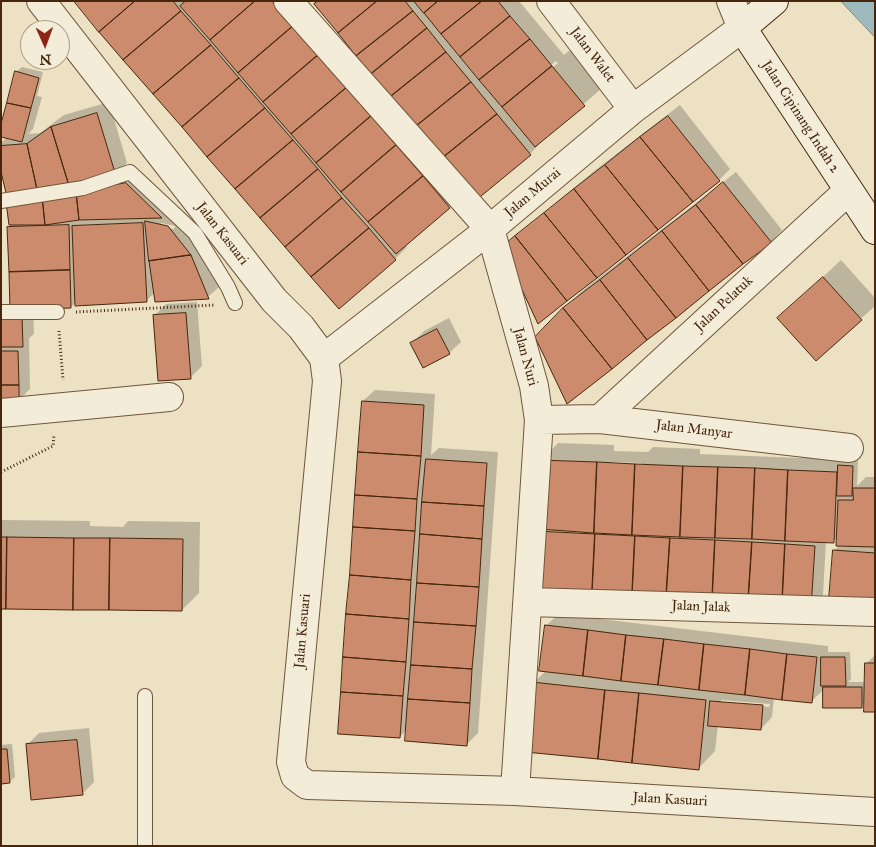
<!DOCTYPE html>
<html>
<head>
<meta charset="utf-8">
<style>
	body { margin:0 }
	#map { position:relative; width:876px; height:847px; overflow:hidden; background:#ece1c3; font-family:"IM FELL Great Primer",serif }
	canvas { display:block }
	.frame { position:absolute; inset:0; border:2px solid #46270e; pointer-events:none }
	.north { position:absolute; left:20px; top:20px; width:50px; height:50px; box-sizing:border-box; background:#f3ecd8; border:1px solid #ae9d87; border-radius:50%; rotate:178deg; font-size:14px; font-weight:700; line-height:20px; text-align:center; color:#46270e }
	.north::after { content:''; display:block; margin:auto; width:18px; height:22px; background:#8f2418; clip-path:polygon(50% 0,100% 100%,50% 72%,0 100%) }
</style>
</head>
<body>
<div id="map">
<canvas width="876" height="847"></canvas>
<div class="frame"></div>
<div class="north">N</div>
</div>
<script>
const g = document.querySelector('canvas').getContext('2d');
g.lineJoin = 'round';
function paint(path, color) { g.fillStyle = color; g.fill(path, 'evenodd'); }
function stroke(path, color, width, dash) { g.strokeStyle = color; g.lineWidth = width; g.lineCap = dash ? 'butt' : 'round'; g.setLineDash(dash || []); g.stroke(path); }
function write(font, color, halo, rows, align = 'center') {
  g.font = font + ' "IM FELL Great Primer",serif'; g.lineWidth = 5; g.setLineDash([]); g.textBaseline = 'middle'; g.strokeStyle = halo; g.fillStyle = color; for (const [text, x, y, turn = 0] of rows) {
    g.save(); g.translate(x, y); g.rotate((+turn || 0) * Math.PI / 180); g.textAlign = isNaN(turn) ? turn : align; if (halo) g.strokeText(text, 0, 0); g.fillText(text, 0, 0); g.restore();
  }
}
const water = new Path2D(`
	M841 1H875V37Z`);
paint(water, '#9dbbbe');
stroke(water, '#7a8078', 1);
paint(new Path2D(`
	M75 1H293L461 195 405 245 407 247 395 259 339 307Z
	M314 1H519L564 55 570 50 602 88 547 136 530 154 475 199ZM556 61 558 63 520 94V91Z
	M22 67 43 72 37 96 42 97 33 129 28 134 40 133 64 115 109 102 127 163 114 176 138 172 180 215 220 286 208 297 155 292 146 301H77L71 307 33 308 34 334 29 338 30 389 18 401H1V306H11L8 228 12 224 14 195 1 166V143L7 137 16 72ZM161 223 175 226 174 229 161 226Z
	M680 105 730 169 719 180 504 247 593 172Z
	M736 172 782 230 771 242 537 337 582 291Z
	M841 260 875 298V306L816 359 779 318Z
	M197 302 202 366 190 378 154 316 166 304Z
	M449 318 461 342 449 353 412 343 424 331Z
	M375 390 435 394 431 455 439 448 498 452 478 733 466 745 407 729 400 737 363 401Z
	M558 443 614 445V451L648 452 653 447 700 449V454L801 458 806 453 858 460 857 486 866 477H875V601L834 551 840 545 838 537 833 541H826L823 595 811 607 534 591 541 461ZM613 462 641 463V465L613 464Z
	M1 520 90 521V526L123 527 128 521 200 522 199 593 182 610 1 608Z
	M558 614 828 646V652H850L851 679 848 682H866L867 663 875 655V711L866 702 861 706 823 690 811 702 774 697 772 717 761 729 718 725 715 751 698 769 533 683 546 671V626ZM721 700 770 704 769 707 721 703Z
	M89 728 94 782 82 794 27 745 39 733Z
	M12 744 15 777 9 782 1 783V745Z`), '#0003');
const building = new Path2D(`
	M74 1H135L99 32Z
	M135 1H173L181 11 123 60 99 32Z
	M186 1H255L210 40 180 6Z
	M255 1H272L293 26 238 73 210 40Z
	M318 1H377L338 33 314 4Z
	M377 1H405L413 11 356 56 338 33Z
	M414 1H438L424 13Z
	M438 1H482L441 34 424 13Z
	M482 1H498L510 16 460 57 441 34Z
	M181 11 211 45 153 94 123 60Z
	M413 11 427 28 371 74 356 56Z
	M510 16 530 39 479 80 460 57Z
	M293 26 318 55 263 102 238 73Z
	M427 28 446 52 390 97 371 74Z
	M530 39 552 66 502 107 479 80Z
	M211 45 239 78 182 127 153 94Z
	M446 52 471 82 415 127 390 97Z
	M318 55 346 88 291 134 263 102Z
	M552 66 585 106 535 147 502 107Z
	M15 71 39 78 31 108 7 103Z
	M239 78 265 108 207 157 182 127Z
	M471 82 497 114 441 159 415 127Z
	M346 88 371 116 316 163 291 134Z
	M7 103 31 108 22 142 1 137V124Z
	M265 108 293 140 235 189 207 157Z
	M97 113 116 176 70 189 51 127Z
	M497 114 531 155 475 201 441 159Z
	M371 116 396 145 341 192 316 163Z
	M668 116 720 181 693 202 640 137Z
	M51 127 70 189 38 194 27 144Z
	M640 137 693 202 658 230 605 165Z
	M293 140 318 169 260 218 235 189Z
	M27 144 38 194 7 197 1 172V146Z
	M396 145 423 176 368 222 341 192Z
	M605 165 658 230 626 255 574 189Z
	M318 169 342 198 285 247 260 218Z
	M423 176 450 208 396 254 368 222Z
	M723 182 772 243 743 264 696 205Z
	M126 183 162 218 79 220 76 192Z
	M574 189 626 255 597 278 544 213Z
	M76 192 79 220 45 225 42 196Z
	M42 196 45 225H9L6 202Z
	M342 198 369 228 311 277 285 247Z
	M696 205 743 264 709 291 662 231Z
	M544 213 597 278 567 301 515 236Z
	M145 221 168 226 191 255 149 261Z
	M143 223 147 302 75 306 72 226Z
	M69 225 70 270 9 272 7 227Z
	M369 228 396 260 339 309 311 277Z
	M662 231 709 291 676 318 628 258Z
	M515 236 567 301 538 324 502 247Z
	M191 255 209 299 155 302 149 261Z
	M628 258 676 318 647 340 600 280Z
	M70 270 71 308 10 310 9 272Z
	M823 277 862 320 816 361 777 318Z
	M600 280 647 340 612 369 563 308Z
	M563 308 612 369 567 404 535 337Z
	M186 313 191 379 158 381 153 315Z
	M22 316 23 347H1V317Z
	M437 329 450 354 423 368 410 343Z
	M1 351H18L19 385H1Z
	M1 385H19V402L1 403Z
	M362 401 424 405 421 456 358 452Z
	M358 452 421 456 417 499 355 495Z
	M426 459 487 463 484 506 422 502Z
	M539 460 597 462 594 533 539 529Z
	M597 462 635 464 632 535 594 533Z
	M635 464 683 466 680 537 632 535Z
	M838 465 853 466 852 496H837Z
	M683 466 718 467 715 538 680 537Z
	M718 467 755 468 752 539 715 538Z
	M755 468 788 470 785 541 752 539Z
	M788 470 837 472 834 543 785 541Z
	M853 488H875V547L836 546 838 500H853Z
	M355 495 417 499 415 531 353 527Z
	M422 502 484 506 482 539 420 534Z
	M353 527 415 531 411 580 350 575Z
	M535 531 595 534 592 595 533 592Z
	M420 534 482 539 479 587 417 583Z
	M595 534 635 536 632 598 592 595Z
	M635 536 670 538 666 600 632 598Z
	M1 537H7L6 609H1Z
	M7 537 74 538 73 610 6 609Z
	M74 538H110L109 610H73Z
	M110 538 183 539 182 611 109 610Z
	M670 538 715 540 712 603 666 600Z
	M715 540 752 542 748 604 712 603Z
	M752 542 785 544 782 606 748 604Z
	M785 544 815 546 811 608 782 606Z
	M833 550 875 553V602L829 599Z
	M350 575 411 580 409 619 346 614Z
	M417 583 479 587 476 626 414 622Z
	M346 614 409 619 406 662 343 657Z
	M414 622 476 626 472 669 411 665Z
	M545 625 588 630 583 676 539 671Z
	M588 630 626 635 621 681 583 676Z
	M626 635 664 639 658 685 621 681Z
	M664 639 704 644 699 690 658 685Z
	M704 644 750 649 745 695 699 690Z
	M750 649 787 654 782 700 745 695Z
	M787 654 817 657 812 703 782 700Z
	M343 657 406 662 403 696 341 692Z
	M821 657H845L846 686H821Z
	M865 663H875V712H864Z
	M411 665 472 669 470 703 408 699Z
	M532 682 605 690 598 759 525 752Z
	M823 687H862V708H823Z
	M605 690 639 693 632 763 598 759Z
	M341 692 403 696 400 738 338 734Z
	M639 693 706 700 699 770 632 763Z
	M408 699 470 703 467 746 405 741Z
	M710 701 763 705 761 730 708 726Z
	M77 740 83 795 31 800 26 744Z
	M1 749H7L10 783 1 784Z`);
paint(building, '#cc8b6c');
stroke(building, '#46270e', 1);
const lane = new Path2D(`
	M1 201 83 188 130 172 195 233 228 287 235 303
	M1 312H57
	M145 846V696`);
const street = new Path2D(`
	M41 1 274 300 301 327 324 358 327 381 291 762 295 776 307 785 515 791 875 812
	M288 1 490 229 534 386 539 420 515 791
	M551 1 633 109
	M324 358 490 229 633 109 742 28 731 1
	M1 413 169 397
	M600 419 848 191
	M539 420 600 419 849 448
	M528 602 875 612`);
const secondary = new Path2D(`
	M774 1 742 28 875 230`);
stroke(lane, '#70563b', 16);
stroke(street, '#70563b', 30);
stroke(secondary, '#46270e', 30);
stroke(new Path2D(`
	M76 312 215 305
	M59 331 63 380
	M1 472 53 446 54 435`), '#46270e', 3, [1, 2.5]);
stroke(lane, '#f3ecd8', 14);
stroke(street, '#f3ecd8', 28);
stroke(secondary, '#f3ecd8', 28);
write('14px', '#46270e', '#f3ecd8', [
	["Jalan Walet",592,55,53],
	["Jalan Cipinang Indah 2",800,117,57],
	["Jalan Murai",533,193,-40],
	["Jalan Kasuari",222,234,52],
	["Jalan Pelatuk",724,304,-43],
	["Jalan Nuri",525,357,75],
	["Jalan Manyar",694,430,7],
	["Jalan Jalak",701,607,2],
	["Jalan Kasuari",303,631,-85],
	["Jalan Kasuari",670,800,3]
]);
</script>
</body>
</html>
